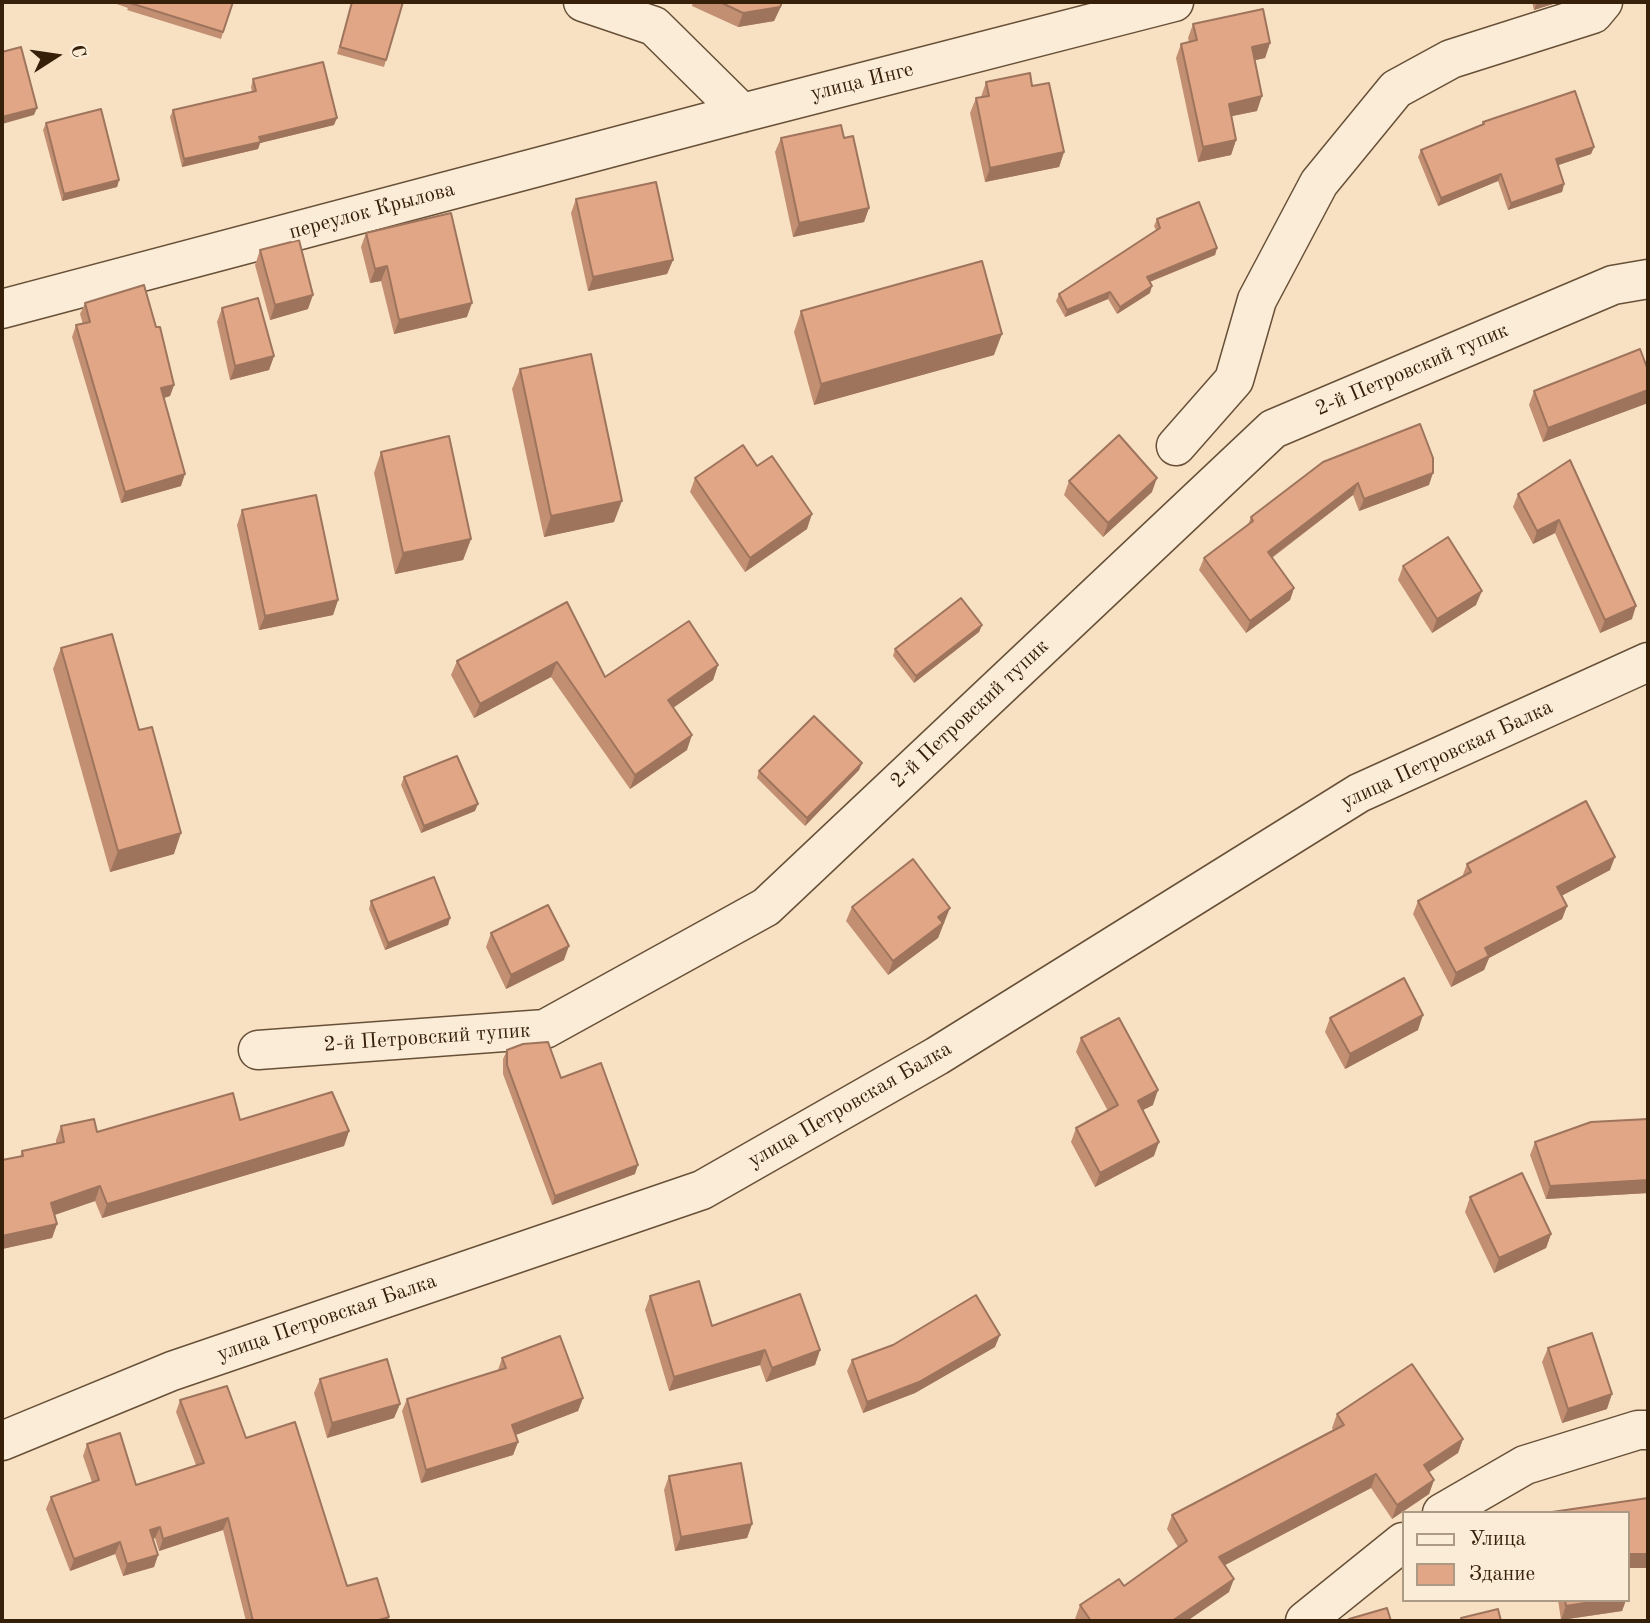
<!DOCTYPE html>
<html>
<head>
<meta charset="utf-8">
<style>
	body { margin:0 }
	#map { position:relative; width:1650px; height:1623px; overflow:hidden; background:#f8e1c2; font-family:"Old Standard TT",serif }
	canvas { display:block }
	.frame { position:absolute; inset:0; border:4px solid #372009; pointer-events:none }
	.legend { position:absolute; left:1402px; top:1511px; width:228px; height:91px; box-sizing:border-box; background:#faecd7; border:2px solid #ac9a85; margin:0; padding:9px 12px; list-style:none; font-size:21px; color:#372009 }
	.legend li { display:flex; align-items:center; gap:14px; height:35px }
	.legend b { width:35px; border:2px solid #ac9a85 }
	.north { position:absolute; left:21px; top:21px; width:70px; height:70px; -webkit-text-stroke:5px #faecd7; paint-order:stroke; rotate:78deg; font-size:19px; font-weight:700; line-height:28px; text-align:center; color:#372009 }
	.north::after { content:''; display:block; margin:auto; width:24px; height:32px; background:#372009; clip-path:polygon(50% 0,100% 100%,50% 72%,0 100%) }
</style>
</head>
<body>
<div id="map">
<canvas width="1650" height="1623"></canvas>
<div class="frame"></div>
<ul class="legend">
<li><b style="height:9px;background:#faecd7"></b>Улица</li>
<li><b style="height:19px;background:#e1a685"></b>Здание</li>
</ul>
<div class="north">С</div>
</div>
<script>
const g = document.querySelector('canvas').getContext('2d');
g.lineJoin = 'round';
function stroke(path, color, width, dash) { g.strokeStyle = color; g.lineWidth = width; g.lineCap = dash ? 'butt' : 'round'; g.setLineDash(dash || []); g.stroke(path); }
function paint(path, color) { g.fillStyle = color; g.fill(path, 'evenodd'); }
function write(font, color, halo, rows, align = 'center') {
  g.font = font + ' "Old Standard TT",serif'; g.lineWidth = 6; g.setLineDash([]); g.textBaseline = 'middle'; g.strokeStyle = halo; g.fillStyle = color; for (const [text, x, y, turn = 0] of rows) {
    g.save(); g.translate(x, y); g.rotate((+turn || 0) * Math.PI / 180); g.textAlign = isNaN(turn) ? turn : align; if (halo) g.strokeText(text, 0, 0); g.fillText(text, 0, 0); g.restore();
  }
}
const minor = new Path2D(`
	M583 2 654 26 742 113
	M2 309 742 113 1174 2
	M1176 446 1234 380 1257 300 1319 183 1396 89 1451 59 1593 14 1603 2
	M258 1050 545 1029 766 907 1273 429 1613 285 1648 279
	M2 1441 172 1371 702 1190 937 1056 1359 793 1648 662
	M1442 1513 1525 1465 1638 1430H1648
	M1305 1621 1403 1542`);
stroke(minor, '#675037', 41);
stroke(minor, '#faecd7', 38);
paint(new Path2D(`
	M111 2H233L221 39 127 10 128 8Z
	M352 2H403L384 67 337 54Z
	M693 2H783L774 21 738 27 692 6Z
	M1532 2H1559L1534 10Z
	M1193 24 1270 43 1265 58 1255 60 1257 111 1231 116 1236 140 1231 155 1198 162 1176 58 1181 44 1189 42 1188 38Z
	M253 79 334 125 260 143 258 149 182 167 170 117 173 110 252 92 251 87Z
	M986 82 1032 86 1064 152 1059 167 985 182 970 113 976 98 981 97Z
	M1483 122 1594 147 1591 154 1558 165 1564 184 1562 192 1508 210 1498 181 1438 206 1418 157 1421 150 1482 125Z
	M46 123 119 180 117 187 62 201 43 130Z
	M781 138H844L869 208 864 222 793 237 775 152Z
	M576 199 673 260 667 274 588 291 571 213Z
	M1157 219 1217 248 1215 255 1150 282V293L1117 314 1108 299 1065 317 1056 301 1059 294 1156 230 1154 226Z
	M366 233 467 317 394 334 381 281 370 283 361 247Z
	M260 250 308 309 270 320 255 265Z
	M85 303 156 327 174 385 170 396 164 398 181 486 121 503 72 337 76 325 83 324 80 314Z
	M222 308 274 356 269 370 230 380 217 322Z
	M801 311 994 355 814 405 794 332Z
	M520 369 614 522 544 537 512 389Z
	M1648 370V403L1543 442 1529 405 1534 391Z
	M381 452 471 539 463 560 395 574 374 473Z
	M1570 460 1632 619 1600 633 1555 533 1533 544 1513 507 1518 494Z
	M1323 462 1429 485 1359 511 1353 495 1272 558 1294 588 1290 600 1246 633 1199 570 1204 558 1248 525 1251 517Z
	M757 466 807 529 745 572 690 492 695 478Z
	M1069 481 1152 492 1103 537 1064 495Z
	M242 510 338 600 333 615 259 630 237 525Z
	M1403 566 1476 605 1432 633 1398 580Z
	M567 602 605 677 718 665 713 680 673 707 687 750 630 789 551 677 474 718 451 675 457 661Z
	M982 625 979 632 914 683 893 656 895 649Z
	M61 648 139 730 174 854 110 872 53 669Z
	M862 763 859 770 805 826 757 778 759 771Z
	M404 777 475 811 421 833 401 785Z
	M1467 864 1610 870 1561 896 1567 906 1562 919 1489 958 1484 970 1451 987 1413 914 1418 901 1462 877Z
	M371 901 450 918 448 925 385 950 369 909Z
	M852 907 945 922 943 924 938 938 888 975 846 921Z
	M491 933 564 960 506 989 486 947Z
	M1330 1018 1418 1030 1345 1069 1325 1032Z
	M1081 1038 1153 1105 1143 1110 1154 1156 1095 1187 1071 1142 1076 1128 1108 1111 1076 1052Z
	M507 1050 635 1174 552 1205 503 1074V1059Z
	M1648 1119V1193L1546 1199 1530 1155 1535 1142Z
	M240 1120 349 1131 344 1146 102 1218 95 1201 54 1215 57 1224 52 1238 2 1249V1160L20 1157 22 1151 56 1143V1140L61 1126 97 1132Z
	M1470 1197 1551 1234 1546 1248 1494 1273 1465 1212Z
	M650 1296 712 1326 820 1350 815 1365 766 1382 760 1365 669 1391 645 1310Z
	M995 1347 915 1393 863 1413 847 1371 852 1360Z
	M1548 1348 1607 1409 1562 1423 1542 1362Z
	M502 1358 583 1398 578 1411 515 1435 518 1442 513 1455 421 1483 402 1411 407 1399 498 1370Z
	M320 1379 400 1404 394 1418 327 1438 314 1393Z
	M180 1400 246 1438 347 1586 389 1617 387 1621H246L223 1530 159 1551 155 1538 153 1539 158 1555 154 1567 123 1576 115 1554 70 1571 46 1509 51 1497 92 1482 83 1456 87 1444 136 1485 196 1465 176 1412Z
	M1337 1414 1463 1439 1458 1453 1428 1472 1434 1480 1429 1494 1392 1519 1371 1488 1224 1565 1229 1592 1187 1621H1076L1075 1619 1080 1605 1124 1586 1178 1547 1167 1529 1172 1515 1333 1430 1332 1428Z
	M669 1476 752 1524 747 1538 675 1551 664 1490Z
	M1558 1600H1626L1622 1611 1561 1620Z`), '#c28f72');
paint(new Path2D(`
	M783 2 774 21 738 27 743 13Z
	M1537 2H1559L1534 10Z
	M1270 43 1265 58 1247 62 1252 47Z
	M1262 96 1257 111 1223 118 1229 104Z
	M37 108 34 115 2 124V117Z
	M337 118 334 125 260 143 258 149 182 167 184 159 259 137Z
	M1236 140 1231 155 1198 162 1203 147Z
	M1594 147 1591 154 1553 167 1556 159Z
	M1064 152 1059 167 985 182 990 168Z
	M1501 174 1498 181 1438 206 1441 198Z
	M119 180 117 187 62 201 64 194Z
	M1564 184 1562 192 1508 210 1511 203Z
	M869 208 864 222 793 237 799 223Z
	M1217 248 1215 255 1144 284 1147 277Z
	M673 260 667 274 588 291 593 277Z
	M387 266 381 281 370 283 375 269Z
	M1152 286 1150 293 1117 314 1120 307Z
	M1110 292 1108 299 1065 317 1067 310Z
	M313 295 308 309 270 320 275 305Z
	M472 303 467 317 394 334 399 320Z
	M1002 334 994 355 814 405 821 384Z
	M274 356 269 370 230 380 235 366Z
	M174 385 170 396 157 400 161 388Z
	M1648 390V403L1543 442 1548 428Z
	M1433 473 1429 485 1359 511 1364 499Z
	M185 474 181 486 121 503 125 492Z
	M1157 478 1152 492 1103 537 1108 523Z
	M1358 483 1353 495 1263 564 1268 552Z
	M622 501 614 522 544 537 551 516Z
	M812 514 807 529 745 572 750 558Z
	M1559 520 1555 533 1533 544 1537 531Z
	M471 539 463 560 395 574 403 553Z
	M1294 588 1290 600 1246 633 1250 621Z
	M1482 591 1476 605 1432 633 1437 619Z
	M338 600 333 615 259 630 265 616Z
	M1636 606 1632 619 1600 633 1605 620Z
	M982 625 979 632 914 683 916 676Z
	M557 662 551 677 474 718 480 704Z
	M718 665 713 680 663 715 668 700Z
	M692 735 687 750 630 789 635 775Z
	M862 763 859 770 805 826 807 818Z
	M478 804 475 811 421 833 424 826Z
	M181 833 174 854 110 872 118 851Z
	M1615 857 1610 870 1552 901 1557 887Z
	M1567 906 1562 919 1489 958 1484 970 1451 987 1456 973 1485 948Z
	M950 908 938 938 888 975 893 961 938 917Z
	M450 918 448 925 385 950 388 943Z
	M569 946 564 960 506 989 511 975Z
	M1423 1015 1418 1030 1345 1069 1350 1054Z
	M1158 1090 1153 1105 1133 1115 1138 1101Z
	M349 1131 344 1146 102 1218 107 1204Z
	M1159 1142 1154 1156 1095 1187 1100 1173Z
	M638 1165 635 1174 552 1205 555 1196Z
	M1648 1180V1193L1546 1199 1550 1186Z
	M100 1186 95 1201 46 1218 51 1203Z
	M57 1224 52 1238 2 1249V1236Z
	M1551 1234 1546 1248 1494 1273 1499 1258Z
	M1000 1335 995 1347 915 1393 863 1413 867 1402Z
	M765 1350 760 1365 669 1391 674 1377Z
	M820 1350 815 1365 766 1382 772 1368Z
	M1612 1394 1607 1409 1562 1423 1568 1409Z
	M583 1398 578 1411 508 1438 512 1425Z
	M400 1404 394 1418 327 1438 332 1423Z
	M1463 1439 1458 1453 1419 1479 1424 1465Z
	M518 1442 513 1455 421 1483 426 1470Z
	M1376 1474 1371 1488 1214 1571 1219 1557Z
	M1434 1480 1429 1494 1392 1519 1397 1505Z
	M228 1518 223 1530 159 1551 163 1539Z
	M752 1524 747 1538 675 1551 681 1537Z
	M160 1527 155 1538 146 1542 150 1530Z
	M120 1542 115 1554 70 1571 74 1559Z
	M1627 1554H1648V1568H1627Z
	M158 1555 154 1567 123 1576 127 1564Z
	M1234 1579 1229 1592 1187 1621H1172Z
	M1604 1600H1626L1622 1611 1561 1620 1566 1606Z
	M389 1617 387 1621H375Z`), '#9e745d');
const building = new Path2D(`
	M130 2H233L223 32 130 3Z
	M352 2H403L386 60 340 47Z
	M720 2H782L780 7 743 13Z
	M1263 9 1270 43 1252 47 1262 96 1229 104 1236 140 1203 147 1181 44 1197 40 1193 24Z
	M21 47 37 108 2 117V52Z
	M323 62 337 118 259 137 261 142 184 159 173 110 256 91 253 79Z
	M1030 73 1032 86 1049 83 1064 152 990 168 976 98 989 96 986 82Z
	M1575 91 1594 147 1556 159 1564 184 1511 203 1501 174 1441 198 1421 150 1484 124 1483 122Z
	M101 109 119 180 64 194 46 123Z
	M841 125 844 138 853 136 869 208 799 223 781 138Z
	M656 182 673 260 593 277 576 199Z
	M1199 202 1217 248 1147 277 1152 286 1120 307 1110 292 1067 310 1059 294 1160 228 1157 219Z
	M451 213 472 303 399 320 387 266 375 269 366 233Z
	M299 240 313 295 275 305 260 250Z
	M982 261 1002 334 821 384 801 311Z
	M144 285 156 327H160L174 385 161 388 185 474 125 492 76 325 90 322 85 303Z
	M258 298 274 356 235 366 222 308Z
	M1640 349 1648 370V390L1548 428 1534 391Z
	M591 354 622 501 551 516 520 369Z
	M1420 424 1433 458V473L1364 499 1358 483 1268 552 1294 588 1250 621 1204 558 1253 521 1251 517 1323 462Z
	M1119 435 1157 478 1108 523 1069 481Z
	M449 436 471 539 403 553 381 452Z
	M743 445 757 466 772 456 812 514 750 558 695 478Z
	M1570 460 1636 606 1605 620 1559 520 1537 531 1518 494Z
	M316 495 338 600 265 616 242 510Z
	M1448 537 1482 591 1437 619 1403 566Z
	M961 598 982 625 916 676 895 649Z
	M567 602 605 677 689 621 718 665 668 700 692 735 635 775 557 662 480 704 457 661Z
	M112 634 139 730 152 727 181 833 118 851 61 648Z
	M814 716 862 763 807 818 759 771Z
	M457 756 478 804 424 826 404 777Z
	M1586 801 1615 857 1557 887 1567 906 1485 948 1489 956 1456 973 1418 901 1471 872 1467 864Z
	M913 859 950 908 938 917 943 923 893 961 852 907Z
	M434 877 450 918 388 943 371 901Z
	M548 905 569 946 511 975 491 933Z
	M1404 978 1423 1015 1350 1054 1330 1018Z
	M1119 1018 1158 1090 1138 1101 1159 1142 1100 1173 1076 1128 1118 1105 1081 1038Z
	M548 1042 561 1078 601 1063 638 1165 555 1196 507 1065V1050L523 1044Z
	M332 1092 349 1131 107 1204 100 1186 51 1203 57 1224 2 1236V1160L23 1156 22 1151 64 1142 61 1126 94 1119 97 1132 233 1093 240 1120Z
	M1648 1119V1180L1550 1186 1535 1142 1591 1122Z
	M1522 1173 1551 1234 1499 1258 1470 1197Z
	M699 1281 712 1326 800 1294 820 1350 772 1368 765 1350 674 1377 650 1296Z
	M976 1295 1000 1335 919 1382 867 1402 852 1360 893 1345Z
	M1592 1333 1612 1394 1568 1409 1548 1348Z
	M560 1336 583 1398 512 1425 518 1442 426 1470 407 1399 506 1368 502 1358Z
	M387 1359 400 1404 332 1423 320 1379Z
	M1412 1364 1463 1439 1424 1465 1434 1480 1397 1505 1376 1474 1219 1557 1234 1579 1172 1621H1091L1080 1605 1119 1579 1124 1586 1187 1541 1172 1515 1344 1425 1337 1414Z
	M227 1386 246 1438 295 1422 347 1586 377 1578 389 1617 375 1621H253L228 1518 163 1539 160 1527 150 1530 158 1555 127 1564 120 1542 74 1559 51 1497 99 1480 87 1444 120 1433 136 1485 204 1463 180 1400Z
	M741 1463 752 1524 681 1537 669 1476Z
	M1648 1498V1554H1627V1513L1552 1512Z
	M1565 1600H1604L1566 1606Z
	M1387 1608 1391 1621H1350L1349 1619Z
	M1498 1609 1501 1621H1462L1461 1618Z`);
paint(building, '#e1a685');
stroke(building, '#9e745d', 2);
write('21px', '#372009', '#faecd7', [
	["улица Инге",862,82,-14],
	["переулок Крылова",372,211,-15],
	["2-й Петровский тупик",1412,370,-23],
	["2-й Петровский тупик",970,714,-43],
	["улица Петровская Балка",1447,755,-25],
	["2-й Петровский тупик",427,1038,-4],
	["улица Петровская Балка",850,1105,-30],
	["улица Петровская Балка",327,1318,-19]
]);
</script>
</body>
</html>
